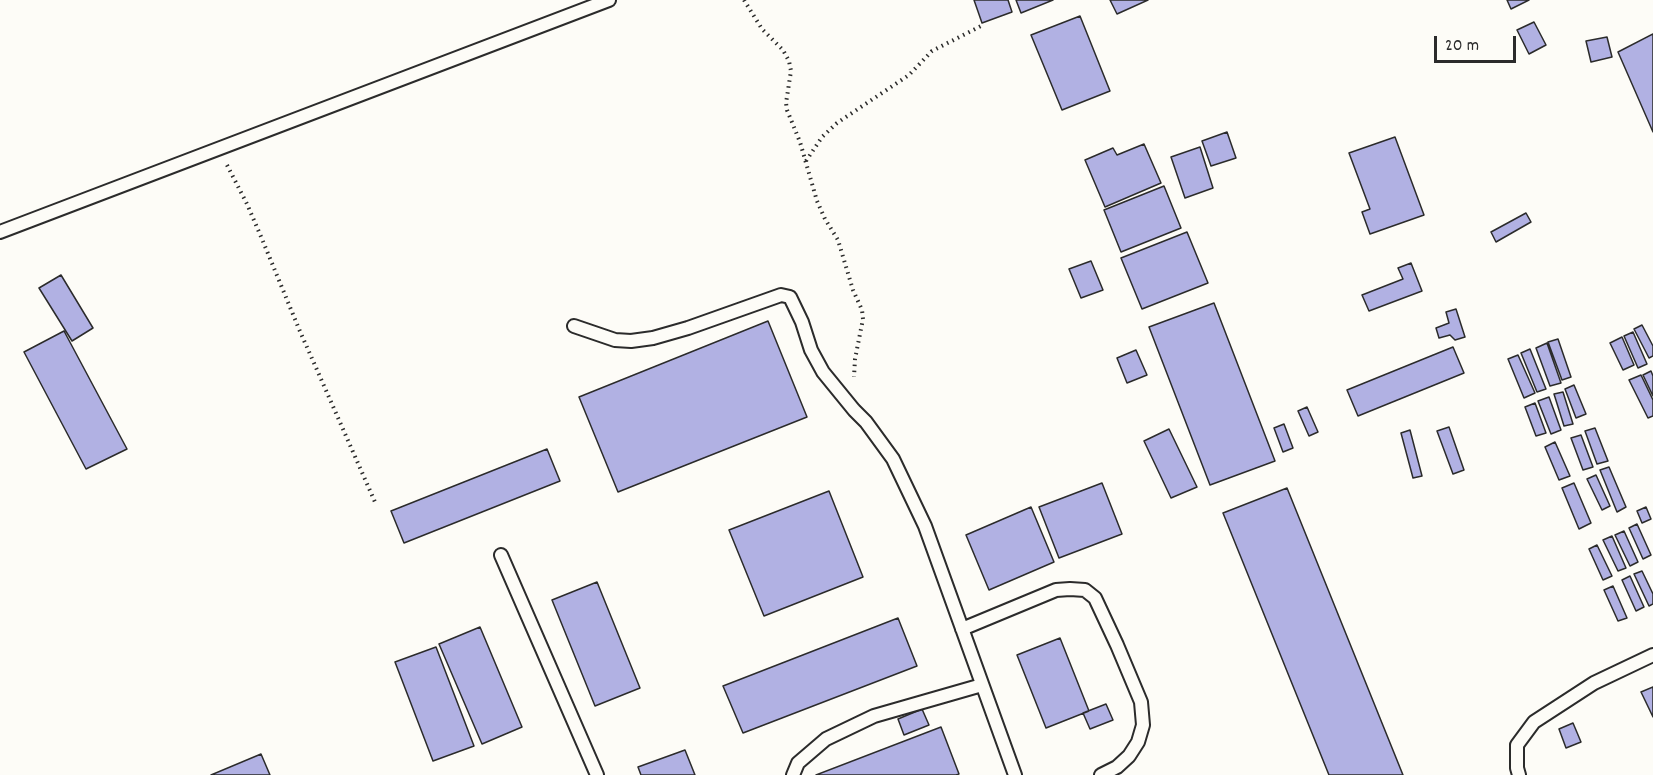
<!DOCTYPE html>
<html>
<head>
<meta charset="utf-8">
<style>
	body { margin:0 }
	#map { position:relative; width:1653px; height:775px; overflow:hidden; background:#fdfcf7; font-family:Dekko,sans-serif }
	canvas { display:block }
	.scale { position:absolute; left:1434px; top:36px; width:82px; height:27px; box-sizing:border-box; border:3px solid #2b2b2b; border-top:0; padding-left:8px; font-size:18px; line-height:21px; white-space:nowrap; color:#2b2b2b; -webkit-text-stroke:4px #fdfcf7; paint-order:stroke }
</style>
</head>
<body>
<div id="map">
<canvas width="1653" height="775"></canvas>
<div class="scale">20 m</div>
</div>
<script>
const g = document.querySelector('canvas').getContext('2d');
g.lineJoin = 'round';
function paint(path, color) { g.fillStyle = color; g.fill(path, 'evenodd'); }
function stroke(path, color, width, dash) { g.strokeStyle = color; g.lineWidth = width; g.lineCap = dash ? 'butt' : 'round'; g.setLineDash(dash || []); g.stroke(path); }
const building = new Path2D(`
	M974 0H1008L1012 12 982 23Z
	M1016 0H1053L1021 13Z
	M1110 0H1148L1117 14Z
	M1507 0H1529L1511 9Z
	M1080 16 1110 91 1062 110 1031 35Z
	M1534 22 1546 45 1529 54 1517 30Z
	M1653 34V132L1618 52Z
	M1607 37 1612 57 1591 62 1586 41Z
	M1227 132 1236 158 1211 166 1202 141Z
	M1395 137 1424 215 1370 234 1362 212 1370 209 1349 153Z
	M1144 144 1161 183 1105 207 1085 160 1113 148 1117 155Z
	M1200 147 1213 188 1185 198 1171 157Z
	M1164 186 1181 228 1121 252 1104 210Z
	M1526 213 1531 222 1496 242 1491 232Z
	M1187 232 1208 283 1142 309 1121 258Z
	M1091 261 1103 290 1081 298 1069 269Z
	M1411 263 1422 291 1369 311 1362 295 1403 279 1398 268Z
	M61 275 93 328 72 341 39 288Z
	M1214 303 1275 461 1210 485 1149 327Z
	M1456 309 1465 337 1455 340 1450 335 1439 338 1436 328 1449 323 1446 312Z
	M768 321 807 417 618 492 579 397Z
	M1642 325 1653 346V356L1649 358 1634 329Z
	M64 331 127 449 86 469 24 352Z
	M1633 332 1647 364 1638 368 1624 336Z
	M1622 337 1634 365 1623 370 1610 343Z
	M1558 339 1571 377 1562 380 1548 342Z
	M1547 343 1561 383 1550 386 1536 348Z
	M1453 347 1464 373 1358 416 1347 390Z
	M1530 349 1546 389 1537 392 1521 353Z
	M1136 350 1147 375 1127 383 1117 358Z
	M1518 355 1535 393 1524 398 1508 359Z
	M1651 371 1653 376V396L1643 375Z
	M1641 375 1653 400V416L1648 418 1629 380Z
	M1574 385 1586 414 1576 418 1565 389Z
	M1563 392 1573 424 1564 426 1554 394Z
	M1549 397 1561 430 1551 434 1538 401Z
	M1535 403 1546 433 1536 436 1525 407Z
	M1307 407 1318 432 1309 436 1298 411Z
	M1284 424 1293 448 1283 452 1274 428Z
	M1449 427 1464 470 1453 474 1437 431Z
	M1595 428 1608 461 1597 464 1585 431Z
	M1169 429 1197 487 1171 498 1144 441Z
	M1410 430 1422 476 1413 478 1401 433Z
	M1581 435 1593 467 1583 470 1571 438Z
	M1555 442 1570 476 1559 480 1545 447Z
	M547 449 560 481 404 543 391 511Z
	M1609 467 1626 507 1617 512 1600 470Z
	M1596 475 1610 506 1602 510 1587 479Z
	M1102 483 1122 534 1059 558 1039 507Z
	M1574 483 1591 523 1579 529 1562 488Z
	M1287 488 1403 775H1329L1223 513Z
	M829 491 863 577 764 616 729 530Z
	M1031 507 1054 562 989 590 966 535Z
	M1646 507 1651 519 1642 523 1637 511Z
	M1637 524 1651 555 1643 559 1629 528Z
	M1624 531 1638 562 1630 566 1615 535Z
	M1612 536 1626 568 1618 571 1603 540Z
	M1597 545 1612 576 1603 580 1589 549Z
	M1642 571 1653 594V604L1649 606 1634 574Z
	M1630 576 1644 607 1636 611 1622 580Z
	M597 582 640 688 595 706 552 600Z
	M1613 586 1627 618 1618 621 1604 590Z
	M898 618 917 666 743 733 723 686Z
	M480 627 522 727 482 744 439 644Z
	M1060 638 1089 711 1046 728 1017 655Z
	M436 647 474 746 433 761 395 662Z
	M1653 687V717L1641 692Z
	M1106 704 1113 720 1090 729 1083 713Z
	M922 709 929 725 904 735 898 719Z
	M1573 723 1581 742 1566 748 1559 729Z
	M941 727 959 774 956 775H816Z
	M685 750 695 775H641L638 767Z
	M261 754 270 775H211Z`);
paint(building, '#b1b1e3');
stroke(building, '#2b2b2b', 1.5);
const lane = new Path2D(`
	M0 232 609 0
	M574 326 615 340 631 341 653 338 688 328 781 295 790 297 802 322 811 350 823 372 854 410 866 422 893 459 925 526 1015 775
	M501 555 597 775
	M962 629 1056 590 1070 589 1085 590 1095 598 1117 645 1141 702 1143 725 1138 742 1129 756 1117 767 1101 775
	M793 775 798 763 826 739 874 716 982 685
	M1519 775 1517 768V745L1534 722 1594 683 1653 655`);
stroke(lane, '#2b2b2b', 16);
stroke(new Path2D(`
	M744 0 762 29 783 50 789 61 791 71 786 103 787 110 800 142 817 201 825 219 838 240 853 290 862 310 863 319 855 359 854 377
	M806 161 822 137 837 123 909 75 932 51 981 26
	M227 165 247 204 262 239 299 329 375 502`), '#2b2b2b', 4, [1.5, 4.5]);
stroke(lane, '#fdfcf7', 12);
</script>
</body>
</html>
